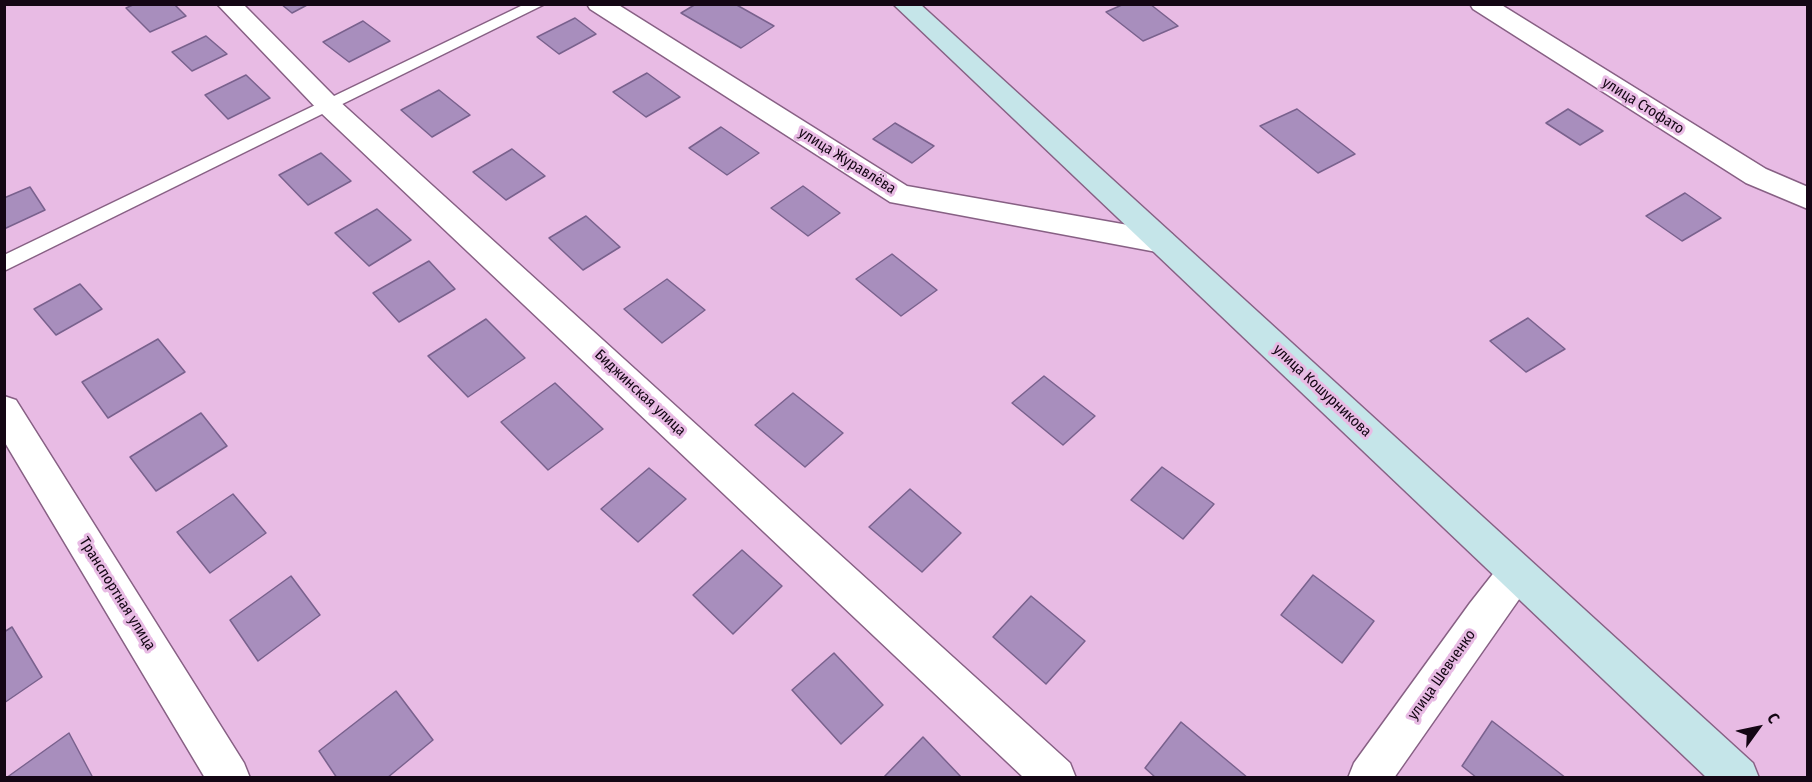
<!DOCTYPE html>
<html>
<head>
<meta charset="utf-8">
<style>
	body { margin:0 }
	#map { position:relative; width:1812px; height:782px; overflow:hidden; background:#e8bbe4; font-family:"Fira Sans Condensed",sans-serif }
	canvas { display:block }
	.frame { position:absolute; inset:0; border:6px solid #140614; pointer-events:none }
	.north { position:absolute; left:1728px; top:698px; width:60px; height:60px; -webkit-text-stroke:4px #e8bbe4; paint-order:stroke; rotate:57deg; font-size:16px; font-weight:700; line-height:24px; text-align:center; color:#140614 }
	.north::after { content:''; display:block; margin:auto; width:21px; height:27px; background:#140614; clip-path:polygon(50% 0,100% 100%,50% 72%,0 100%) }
</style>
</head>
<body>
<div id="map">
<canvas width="1812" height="782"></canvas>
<div class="frame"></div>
<div class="north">С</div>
</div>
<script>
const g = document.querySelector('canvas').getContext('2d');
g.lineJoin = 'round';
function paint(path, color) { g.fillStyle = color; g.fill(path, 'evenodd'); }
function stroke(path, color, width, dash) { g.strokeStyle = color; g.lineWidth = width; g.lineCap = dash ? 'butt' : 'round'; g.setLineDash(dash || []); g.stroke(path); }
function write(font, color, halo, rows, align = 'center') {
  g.font = font + ' "Fira Sans Condensed",sans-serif'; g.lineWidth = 6; g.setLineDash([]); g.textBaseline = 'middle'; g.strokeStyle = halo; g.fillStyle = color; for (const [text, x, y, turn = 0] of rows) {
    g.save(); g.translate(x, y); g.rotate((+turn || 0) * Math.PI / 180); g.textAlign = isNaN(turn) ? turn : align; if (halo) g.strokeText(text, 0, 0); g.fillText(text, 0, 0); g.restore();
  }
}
const building = new Path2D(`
	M135 4H174L186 16 150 32 126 8Z
	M281 4H309L292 13Z
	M696 4H735L774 26 741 48 681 13Z
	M1124 4H1150L1178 26 1143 41 1106 12Z
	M575 18 596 34 559 54 537 37Z
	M363 21 390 41 349 62 323 42Z
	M206 36 227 54 192 71 172 52Z
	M647 73 680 97 646 117 613 92Z
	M246 75 270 98 228 119 205 95Z
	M439 90 470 115 432 137 401 110Z
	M1297 109 1355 154 1318 173 1260 126Z
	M1568 109 1603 131 1580 145 1546 123Z
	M895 123 934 146 912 163 873 139Z
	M721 127 759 153 727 175 689 148Z
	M512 149 545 176 506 200 473 172Z
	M321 153 351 181 308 205 279 175Z
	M803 186 840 213 808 236 771 208Z
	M30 187 45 210 4 229V198Z
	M1685 193 1721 218 1682 241 1646 216Z
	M377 209 411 240 369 266 335 233Z
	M586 216 620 247 583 270 549 238Z
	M892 254 937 290 901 316 856 279Z
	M429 261 455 289 399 322 373 293Z
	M667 279 705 310 662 343 624 309Z
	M80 284 102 309 56 335 34 309Z
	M1528 318 1565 349 1526 372 1490 341Z
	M486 319 525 358 468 397 428 356Z
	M158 339 185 372 108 418 82 382Z
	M1044 376 1095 416 1063 445 1012 403Z
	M555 383 603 429 548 470 501 422Z
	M793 393 843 433 805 467 755 425Z
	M201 413 227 446 156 491 130 457Z
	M1162 467 1214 504 1183 539 1131 500Z
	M649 468 686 499 638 542 601 509Z
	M910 489 961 533 922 572 869 527Z
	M233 494 266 533 210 573 177 532Z
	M742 550 782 586 733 634 693 595Z
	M1313 575 1374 621 1342 663 1281 615Z
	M291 576 320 615 258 661 230 620Z
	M1031 596 1085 641 1046 684 993 637Z
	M12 627 42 677 4 703V632Z
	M834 653 883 705 841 744 792 690Z
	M396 691 433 740 387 778H337L319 751Z
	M1492 721 1566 778H1477L1462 766Z
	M1181 722 1248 778H1156L1145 768Z
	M69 733 93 778H6Z
	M923 737 962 778H883Z`);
paint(building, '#a88ebd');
stroke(building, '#79618d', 1.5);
const service = new Path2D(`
	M525 4H545L4 271V255Z`);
const minor = new Path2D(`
	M217 4H243L338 100 1070 763 1076 778H1024L320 112Z
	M587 4H617L907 186 1162 231 1172 234 1177 242 1172 250 1162 253 890 202 590 9Z
	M1470 4H1500L1766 169 1808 187V209L1746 183 1473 9Z
	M4 396 16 400 244 763 250 778H205L4 441Z
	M1516 556 1529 561 1535 573 1529 585 1394 778H1348L1354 763 1470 603 1503 561Z`);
const secondary = new Path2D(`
	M893 4H920L1753 763 1759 778H1707Z`);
stroke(service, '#876084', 3);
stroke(minor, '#876084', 3);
stroke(secondary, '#876084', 3);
paint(service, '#fff');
paint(minor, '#fff');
paint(secondary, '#c5e5e9');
write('15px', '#140614', '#e8bbe4', [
	["улица Стофато",1643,106,32],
	["улица Журавлёва",847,161,32],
	["улица Кошурникова",1322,391,43],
	["Биджинская улица",640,393,43],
	["Транспортная улица",117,594,58],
	["улица Шевченко",1442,675,-55]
]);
</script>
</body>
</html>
